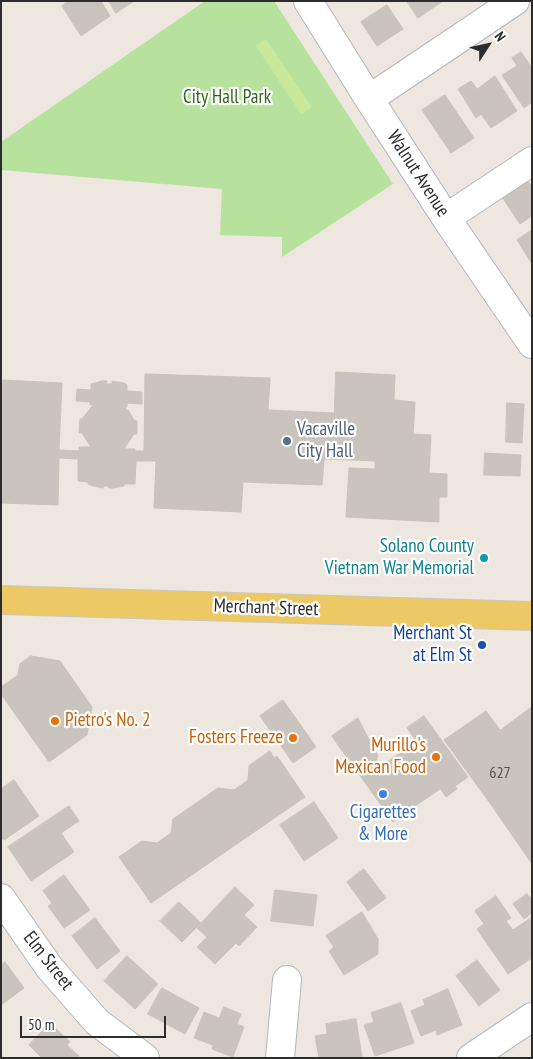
<!DOCTYPE html>
<html>
<head>
<meta charset="utf-8">
<style>
	body { margin:0 }
	#map { position:relative; width:533px; height:1059px; overflow:hidden; background:#ede7df; font-family:"PT Sans Narrow",sans-serif }
	canvas { display:block }
	.frame { position:absolute; inset:0; border:2px solid #2c2c2c; pointer-events:none }
	.north { position:absolute; left:463px; top:20px; width:50px; height:50px; -webkit-text-stroke:4px #fff; paint-order:stroke; rotate:55deg; font-size:14px; font-weight:700; line-height:20px; text-align:center; color:#2c2c2c }
	.north::after { content:''; display:block; margin:auto; width:18px; height:22px; background:#2c2c2c; clip-path:polygon(50% 0,100% 100%,50% 72%,0 100%) }
	.scale { position:absolute; left:20px; top:1016px; width:146px; height:22px; box-sizing:border-box; border:2px solid #2c2c2c; border-top:0; padding-left:6px; font-size:15px; line-height:18px; white-space:nowrap; color:#2c2c2c; -webkit-text-stroke:4px #fff; paint-order:stroke }
</style>
</head>
<body>
<div id="map">
<canvas width="533" height="1059"></canvas>
<div class="frame"></div>
<div class="north">N</div>
<div class="scale">50 m</div>
</div>
<script>
const g = document.querySelector('canvas').getContext('2d');
g.lineJoin = 'round';
function paint(path, color) { g.fillStyle = color; g.fill(path, 'evenodd'); }
function stroke(path, color, width, dash) { g.strokeStyle = color; g.lineWidth = width; g.lineCap = dash ? 'butt' : 'round'; g.setLineDash(dash || []); g.stroke(path); }
function write(font, color, halo, rows, align = 'center') {
  g.font = font + ' "PT Sans Narrow",sans-serif'; g.lineWidth = 4.5; g.setLineDash([]); g.textBaseline = 'middle'; g.strokeStyle = halo; g.fillStyle = color; for (const [text, x, y, turn = 0] of rows) {
    g.save(); g.translate(x, y); g.rotate((+turn || 0) * Math.PI / 180); g.textAlign = isNaN(turn) ? turn : align; if (halo) g.strokeText(text, 0, 0); g.fillText(text, 0, 0); g.restore();
  }
}
paint(new Path2D(`
	M205 1H274L393 184 282 257V237L220 235 222 189 1 170V142Z`), '#b7e29e');
paint(new Path2D(`
	M266 39 312 107 301 114 256 46Z`), '#cae89a');
const building = new Path2D(`
	M68 1H101L110 16 81 36 62 6Z
	M109 1H134L116 13Z
	M407 1H443L418 18Z
	M387 5 403 29 377 46 361 22Z
	M521 52 532 68V102L524 108 502 75 517 66 512 58Z
	M495 76 517 111 491 128 481 114 476 118 458 89 471 81 477 89Z
	M445 95 474 138 451 153 422 110Z
	M526 178 532 187V216L520 224 500 194Z
	M532 230V264L517 240Z
	M336 372 395 375 394 400 415 402 413 434 431 435 429 473 447 474V497H439V522L346 517 349 468 375 469V461L324 459 322 485 243 482 241 512 154 508 156 461H136L135 484H124V486L113 488H109L108 486H104L103 488 93 486 88 484V482L78 481V459L59 458 58 505 1 503V392H2L3 380 62 383 59 450 79 451V447H91L82 433H79L80 419H82L93 405H90V402L76 401 77 389 91 390V384L102 381H107L106 384H112V381L124 383 127 385V391L142 392V404L127 403V407H126L125 410H128L134 420 137 421V434H134L124 449H135V451H144L145 374 270 378 268 410 334 413Z
	M507 403 524 404 522 443 506 442Z
	M485 453 521 455 520 476 484 475Z
	M31 656 60 661 92 707 87 735 49 762 1 694V687L18 675 20 664Z
	M283 700 316 747 293 763 260 716Z
	M532 707V864L492 806 444 740 486 711 500 730Z
	M424 716 468 777 455 786 457 789 446 797 427 769 428 768 412 745 417 742 407 728Z
	M358 718 364 730 340 748 332 736Z
	M364 730 378 756 376 762 359 774 340 748Z
	M412 745 428 768 427 769 440 789 405 813 378 775 380 767Z
	M270 751 274 758 277 756 305 797 151 903 119 857 142 841 157 843 171 833 173 819 218 788 234 790 248 780 249 766Z
	M376 762 380 767 378 775 405 813 393 822 359 774Z
	M14 780 39 816 4 840 1 837V789Z
	M314 802 338 838 304 861 280 825Z
	M69 806 79 821 61 833 74 852 31 881 8 847Z
	M364 869 386 898 368 911 347 882Z
	M64 875 90 910 64 928 48 906 52 903 43 891Z
	M235 887 254 905 244 915 257 927 239 946 236 943 215 964 197 947 207 937 197 928Z
	M275 890 317 895 313 926 271 921Z
	M527 894 532 899V913L524 919 513 904Z
	M496 896 511 918 506 921 513 930 532 917V958L508 974 477 929 484 924 475 911Z
	M179 902 201 923 182 942 160 921Z
	M362 912 378 939V954L344 975 329 951 334 947 326 936Z
	M95 918 120 951 97 969 72 936Z
	M127 956 158 984 135 1009 104 981Z
	M477 960 500 990 479 1006 456 976Z
	M5 962 24 988 1 1005V965Z
	M162 988 199 1008 185 1034 148 1014Z
	M448 989 462 1025 437 1035 436 1030 421 1036 411 1011 425 1005 423 1000Z
	M401 1003 414 1043 375 1056 364 1025 374 1022 371 1013Z
	M224 1007 241 1014 237 1024 244 1027 233 1057 212 1049 213 1045 194 1038 204 1012 219 1018Z
	M356 1019 362 1057 319 1058 315 1036 327 1034 326 1024Z
	M50 1023 70 1042 67 1045 79 1056 78 1058H42L29 1045Z`);
paint(building, '#c9c5be');
stroke(building, '#c9c3b9', 1);
const minor = new Path2D(`
	M308 1 369 99 446 218 532 344
	M369 99 515 1
	M446 218 532 161
	M1 898 49 967 97 1022 145 1058
	M280 1058 287 980
	M471 1058 532 1017`);
const major = new Path2D(`
	M1 600 532 616`);
stroke(minor, '#b3b6bf', 30);
stroke(major, '#c8c8c8', 30);
stroke(minor, '#fff', 28);
stroke(major, '#edc965', 28);
for (const [x, y, r, color] of [
	[287,441,5,"#5c6f8a"],
	[484,558,5,"#0f9aa8"],
	[482,645,5,"#1a4fb4"],
	[55,721,5,"#e8710a"],
	[293,738,5,"#e8710a"],
	[436,757,5,"#e8710a"],
	[383,794,5,"#3f7fe0"]
]) { const dot = new Path2D(); dot.arc(x, y, r, 0, 2 * Math.PI); g.fillStyle = color; g.fill(dot); stroke(dot, '#fff', 2); }
write('16px', '#535250', null, [
	["627",500,773]
]);
write('19px', '#2f681d', '#fff', [
	["City Hall Park",227,98]
]);
write('19px', '#2c2c2c', '#fff', [
	["Walnut Avenue",418,174,57],
	["Merchant Street",266,608,2],
	["Elm Street",48,961,52]
]);
write('19px', '#4e5e75', '#fff', [
	["Vacaville",297,430],
	["City Hall",297,452]
], 'left');
write('19px', '#0d838f', '#fff', [
	["Solano County",474,547],
	["Vietnam War Memorial",474,569]
], 'right');
write('19px', '#164399', '#fff', [
	["Merchant St",472,634],
	["at Elm St",472,656]
], 'right');
write('19px', '#c56008', '#fff', [
	["Pietro's No. 2",65,721,"left"],
	["Fosters Freeze",283,738],
	["Murillo's",426,746],
	["Mexican Food",426,768]
], 'right');
write('19px', '#366cbe', '#fff', [
	["Cigarettes",383,813],
	["& More",383,835]
]);
</script>
</body>
</html>
